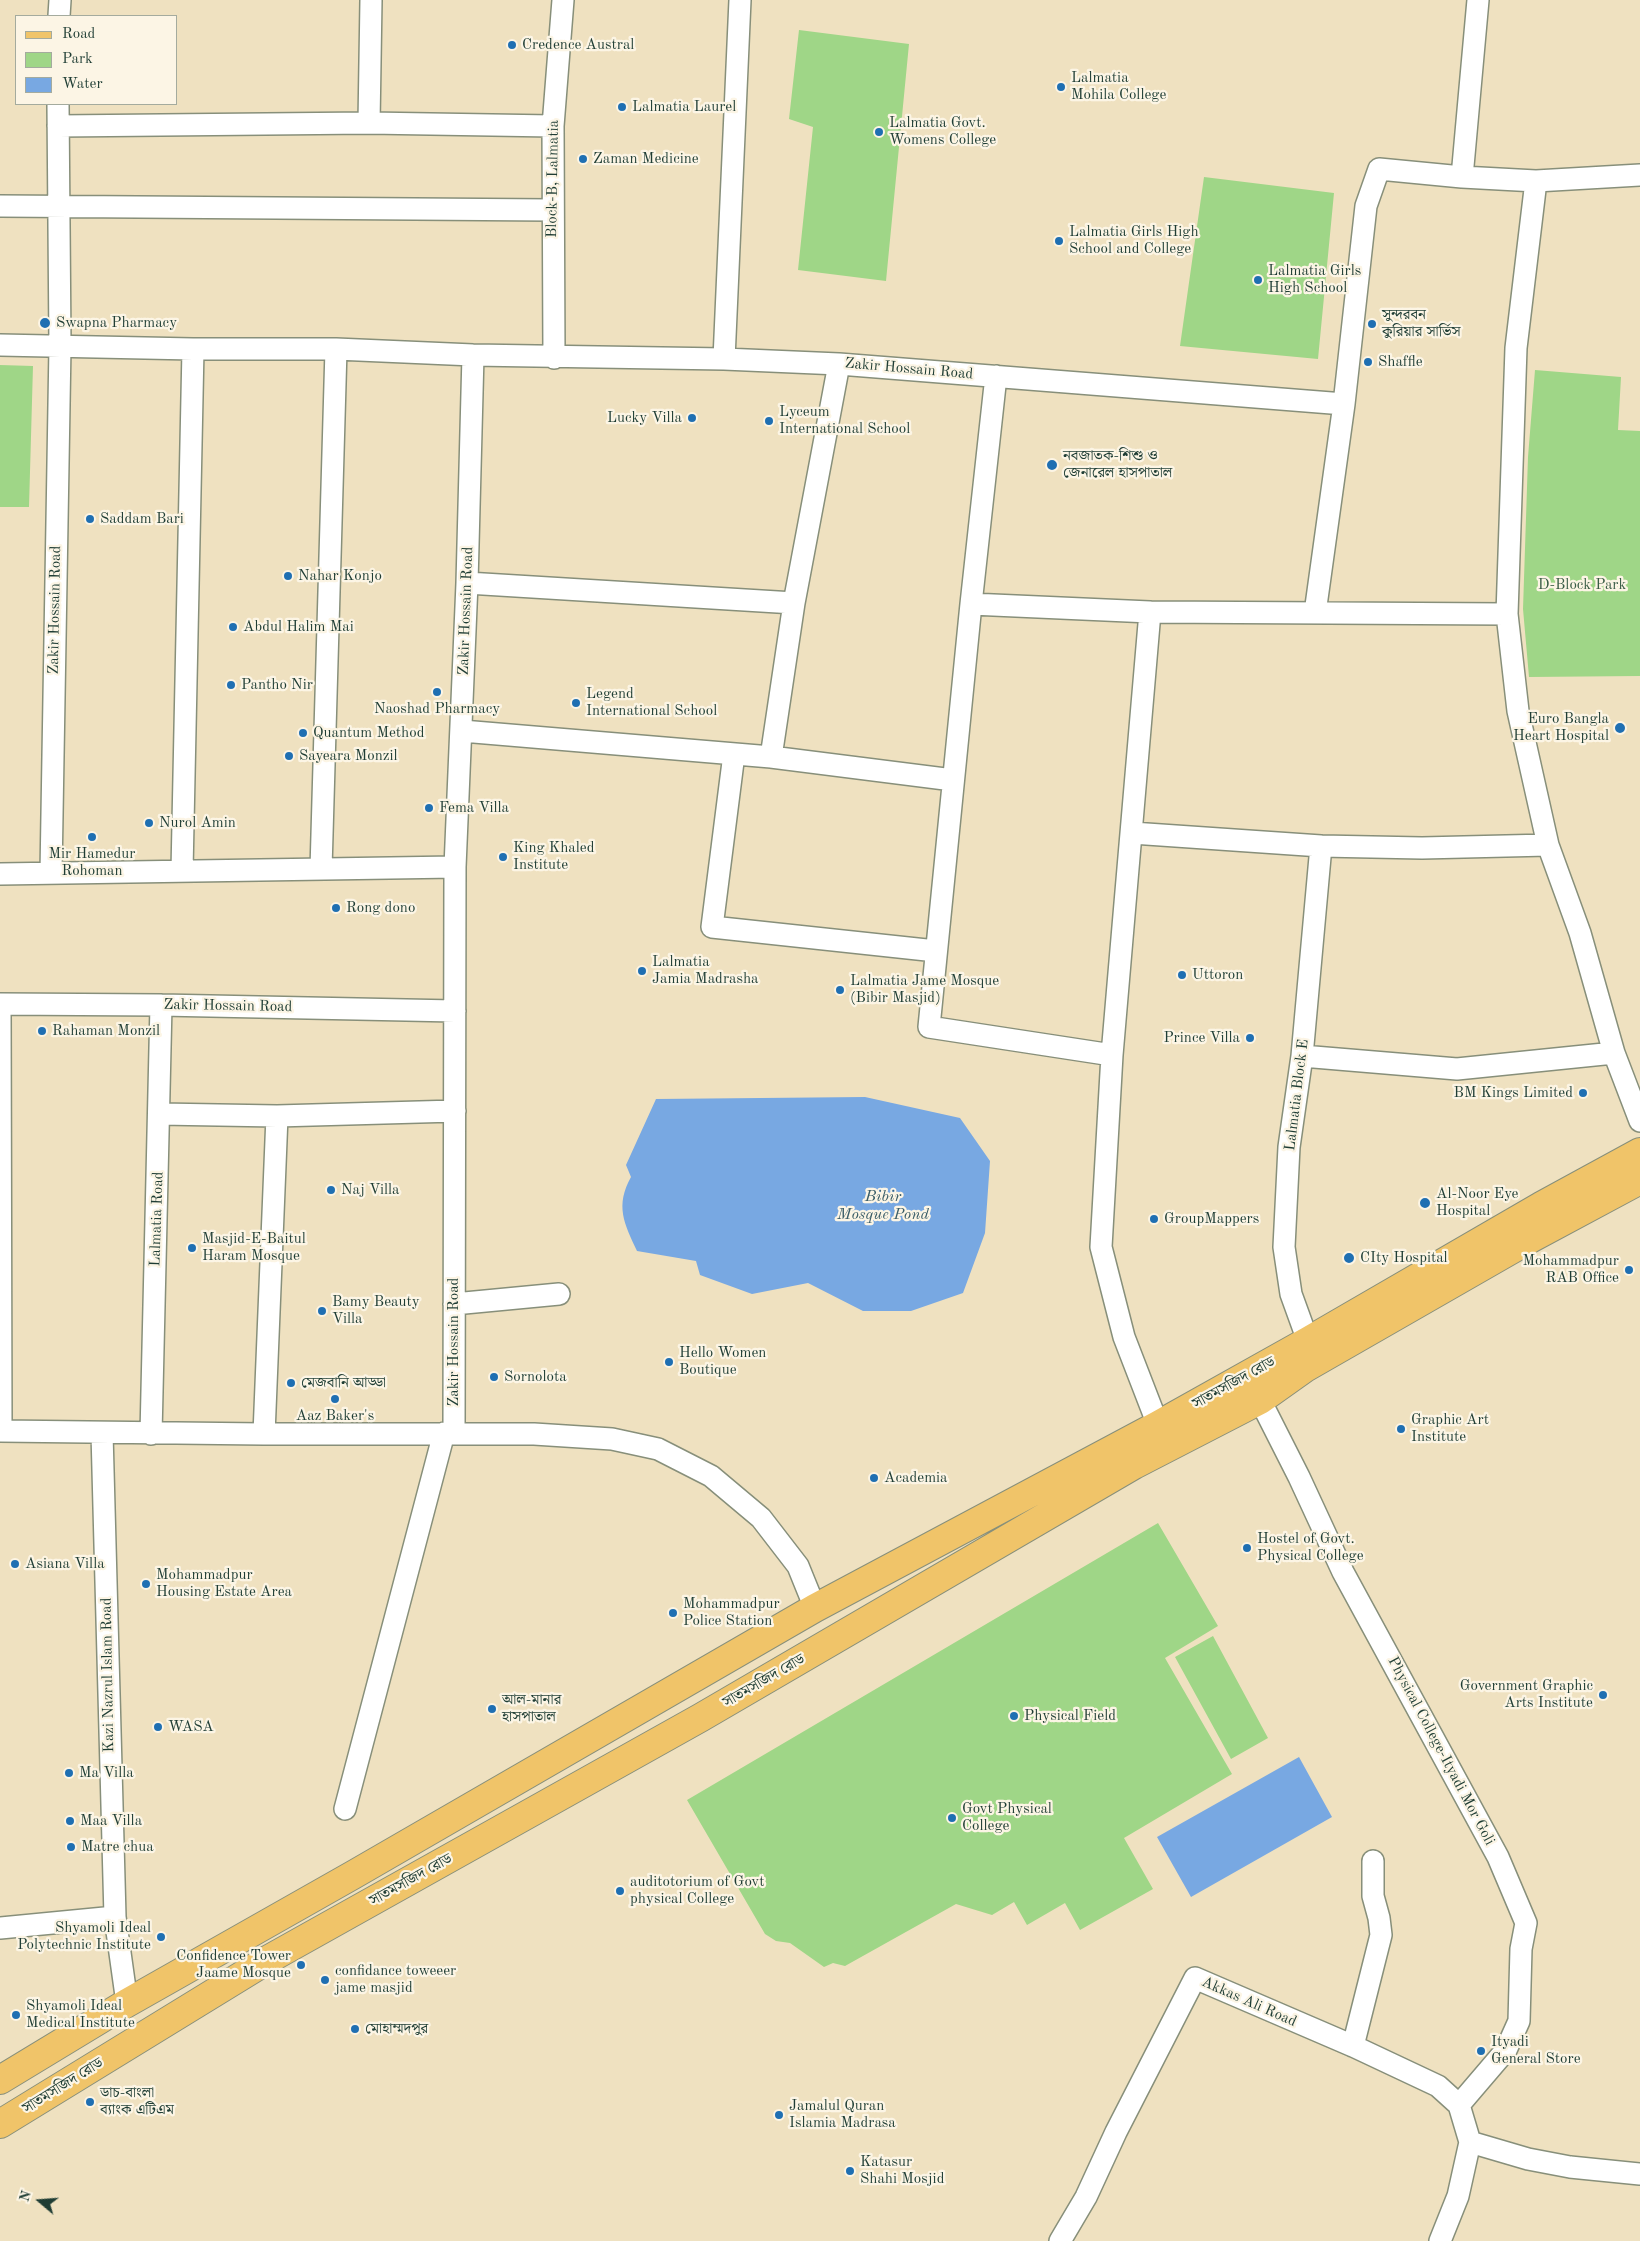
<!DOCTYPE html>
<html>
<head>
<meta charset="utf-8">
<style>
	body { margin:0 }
	#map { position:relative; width:1640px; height:2241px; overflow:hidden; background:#efe1c0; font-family:"Old Standard TT",serif }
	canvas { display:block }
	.legend { position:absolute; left:15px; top:15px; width:162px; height:90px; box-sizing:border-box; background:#fcf5e5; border:1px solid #a4ab9e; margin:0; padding:6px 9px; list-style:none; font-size:15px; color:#1f3d34 }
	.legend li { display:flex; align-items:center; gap:10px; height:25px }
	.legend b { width:25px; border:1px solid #a4ab9e }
	.north { position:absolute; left:15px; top:2176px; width:50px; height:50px; -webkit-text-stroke:4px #fcf5e5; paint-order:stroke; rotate:288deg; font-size:14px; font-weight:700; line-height:20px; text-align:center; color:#1f3d34 }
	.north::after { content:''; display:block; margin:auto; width:18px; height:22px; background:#1f3d34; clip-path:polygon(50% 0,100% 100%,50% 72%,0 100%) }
</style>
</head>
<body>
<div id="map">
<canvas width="1640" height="2241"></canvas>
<ul class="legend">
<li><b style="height:6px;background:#f0c469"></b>Road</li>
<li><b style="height:14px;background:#9fd687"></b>Park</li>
<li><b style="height:14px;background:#78a8e2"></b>Water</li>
</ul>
<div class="north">N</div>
</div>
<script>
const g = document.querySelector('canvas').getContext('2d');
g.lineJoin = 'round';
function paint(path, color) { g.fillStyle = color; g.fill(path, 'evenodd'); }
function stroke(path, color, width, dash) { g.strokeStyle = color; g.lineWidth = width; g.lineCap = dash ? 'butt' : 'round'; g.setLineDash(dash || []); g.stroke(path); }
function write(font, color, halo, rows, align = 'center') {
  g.font = font + ' "Old Standard TT","Noto Serif Bengali",serif'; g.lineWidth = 4.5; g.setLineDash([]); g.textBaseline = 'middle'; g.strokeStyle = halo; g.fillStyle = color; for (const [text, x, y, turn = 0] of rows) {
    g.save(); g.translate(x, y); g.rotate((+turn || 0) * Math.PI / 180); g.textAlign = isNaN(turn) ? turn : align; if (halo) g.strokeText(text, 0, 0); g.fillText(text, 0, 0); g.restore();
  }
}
paint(new Path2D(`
	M799 30 909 44 886 281 798 270 813 127 789 119Z
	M1204 177 1334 193 1318 359 1180 346Z
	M0 365 33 366 29 507H0Z
	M1535 370 1621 377 1618 430 1640 431V676L1529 677 1523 609 1528 457Z
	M1158 1523 1218 1626 1165 1658 1232 1774 1124 1838 1153 1889 1080 1930 1065 1903 1027 1925 1014 1902 992 1915 956 1904 845 1966 833 1963 824 1967 790 1943 776 1941 765 1934 687 1800Z
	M1213 1636 1268 1738 1231 1759 1175 1657Z`), '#9fd687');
paint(new Path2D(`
	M865 1097 960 1118 990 1161 985 1233 963 1293 911 1311H863L808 1283 752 1294 700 1275 696 1261 637 1251C624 1223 615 1206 631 1177L626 1165 656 1099Z
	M1299 1757 1332 1817 1191 1897 1157 1837Z`), '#78a8e2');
const minor = new Path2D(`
	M59 16 60 0
	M369 123 371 0
	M58 126 369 123 553 126
	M1462 177 1536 181 1640 175
	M1536 181 1516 348 1507 614 1518 711 1548 845 1580 933 1614 1053 1640 1121
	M0 206 552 210
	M0 345 193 349H336L473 355 724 359 839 364 1344 404
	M554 358 553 126 563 0
	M724 359 740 0
	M996 376 971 604 929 1027 1112 1055
	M467 583 794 603
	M971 604 1150 612 1507 614
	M1150 612 1112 1055 1101 1247 1124 1337 1158 1425
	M1315 613 1344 404 1366 206 1379 169 1462 177 1478 0
	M462 731 771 757 953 780
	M734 754 712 927 936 951
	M771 757 794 603 839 364
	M1132 833 1321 846 1422 848 1548 845
	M321 869 336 349
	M182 871 193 349
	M51 873 60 346 58 104
	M0 874 455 867
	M1302 1056 1457 1069 1614 1053
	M160 1114 277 1116 455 1111
	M454 1304 559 1294
	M1308 1341 1291 1294 1284 1247 1289 1147 1302 1056 1321 846
	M1260 1400 1299 1477 1343 1572 1498 1857 1526 1923 1521 1949 1519 2021 1506 2050 1459 2105
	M0 1431 264 1434H534L612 1439 658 1449 711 1476 761 1518 798 1566 815 1608
	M1 1431 0 1004 161 1005 455 1011
	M102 1433 115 1917 127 2003
	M151 1434 161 1005
	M264 1434 277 1116
	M454 1434 455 867 467 583 473 355
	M345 1809 444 1433
	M0 1928 115 1917
	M1353 2046 1381 1935 1379 1918 1373 1896V1861
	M1459 2105 1470 2142 1528 2159 1570 2167 1640 2174
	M1060 2241 1086 2197 1116 2132 1195 1978 1353 2046 1438 2086 1459 2105
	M1440 2241 1458 2196 1470 2142`);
const major = new Path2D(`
	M0 2080 127 2003 353 1875 815 1608 1158 1425 1308 1341 1541 1206 1640 1152
	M0 2124 269 1959 700 1718 1134 1465 1260 1400 1305 1368 1530 1239 1640 1180`);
stroke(minor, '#878f7a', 24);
stroke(major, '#878f7a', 30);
stroke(minor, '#fff', 21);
stroke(major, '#f0c469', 28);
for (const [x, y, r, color] of [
	[512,45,5,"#1f6fb2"],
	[1061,87,5,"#1f6fb2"],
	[622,107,5,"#1f6fb2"],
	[879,132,5,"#1f6fb2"],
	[583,159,5,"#1f6fb2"],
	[1059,241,5,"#1f6fb2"],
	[1258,280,5,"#1f6fb2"],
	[45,323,6,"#1f6fb2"],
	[1372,324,5,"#1f6fb2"],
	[1368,362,5,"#1f6fb2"],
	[692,418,5,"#1f6fb2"],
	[769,421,5,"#1f6fb2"],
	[1052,465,6,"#1f6fb2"],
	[90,519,5,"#1f6fb2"],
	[288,576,5,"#1f6fb2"],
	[233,627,5,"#1f6fb2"],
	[231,685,5,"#1f6fb2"],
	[437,692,5,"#1f6fb2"],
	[576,703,5,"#1f6fb2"],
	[1620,728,6,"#1f6fb2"],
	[303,733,5,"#1f6fb2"],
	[289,756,5,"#1f6fb2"],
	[429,808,5,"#1f6fb2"],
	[149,823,5,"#1f6fb2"],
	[92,837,5,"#1f6fb2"],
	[503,857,5,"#1f6fb2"],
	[336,908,5,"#1f6fb2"],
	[642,971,5,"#1f6fb2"],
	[1182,975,5,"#1f6fb2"],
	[840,990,5,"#1f6fb2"],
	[42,1031,5,"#1f6fb2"],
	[1250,1038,5,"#1f6fb2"],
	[1583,1093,5,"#1f6fb2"],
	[331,1190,5,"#1f6fb2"],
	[1425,1203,6,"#1f6fb2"],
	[1154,1219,5,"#1f6fb2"],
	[192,1248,5,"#1f6fb2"],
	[1349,1258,6,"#1f6fb2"],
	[1629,1270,5,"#1f6fb2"],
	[322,1311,5,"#1f6fb2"],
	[669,1362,5,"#1f6fb2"],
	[494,1377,5,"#1f6fb2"],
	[291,1383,5,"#1f6fb2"],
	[335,1399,5,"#1f6fb2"],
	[1401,1429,5,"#1f6fb2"],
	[874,1478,5,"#1f6fb2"],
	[1247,1548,5,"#1f6fb2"],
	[15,1564,5,"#1f6fb2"],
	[146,1584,5,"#1f6fb2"],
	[673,1613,5,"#1f6fb2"],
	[1603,1695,5,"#1f6fb2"],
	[492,1709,5,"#1f6fb2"],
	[1014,1716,5,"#1f6fb2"],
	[158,1727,5,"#1f6fb2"],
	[69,1773,5,"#1f6fb2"],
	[952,1818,5,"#1f6fb2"],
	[70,1821,5,"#1f6fb2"],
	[71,1847,5,"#1f6fb2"],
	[620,1891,5,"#1f6fb2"],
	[161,1937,5,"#1f6fb2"],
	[301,1965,5,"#1f6fb2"],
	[325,1980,5,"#1f6fb2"],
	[16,2015,5,"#1f6fb2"],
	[355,2029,5,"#1f6fb2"],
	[1481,2051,5,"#1f6fb2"],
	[90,2102,5,"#1f6fb2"],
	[779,2115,5,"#1f6fb2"],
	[850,2171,5,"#1f6fb2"]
]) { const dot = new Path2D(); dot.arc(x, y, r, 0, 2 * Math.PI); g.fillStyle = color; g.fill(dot); stroke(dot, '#fcf5e5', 2); }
write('15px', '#1f3d34', '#fcf5e5', [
	["Credence Austral",522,45],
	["Lalmatia",1071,78],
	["Mohila College",1071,95],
	["Lalmatia Laurel",632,107],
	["Lalmatia Govt.",889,123],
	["Womens College",889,140],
	["Zaman Medicine",593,159],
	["Lalmatia Girls High",1069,232],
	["School and College",1069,249],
	["Lalmatia Girls",1268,271],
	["High School",1268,288],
	["সুন্দরবন",1382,315],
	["কুরিয়ার সার্ভিস",1382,332],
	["Swapna Pharmacy",56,323],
	["Shaffle",1378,362],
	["Lyceum",779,412],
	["International School",779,429],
	["Lucky Villa",682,418,"right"],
	["নবজাতক-শিশু ও",1063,456],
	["জেনারেল হাসপাতাল",1063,473],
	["Saddam Bari",100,519],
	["Nahar Konjo",298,576],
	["Abdul Halim Mai",243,627],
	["Pantho Nir",241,685],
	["Legend",586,694],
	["International School",586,711],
	["Naoshad Pharmacy",437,709,"center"],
	["Euro Bangla",1609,719,"right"],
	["Heart Hospital",1609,736,"right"],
	["Quantum Method",313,733],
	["Sayeara Monzil",299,756],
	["Fema Villa",439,808],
	["Nurol Amin",159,823],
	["King Khaled",513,848],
	["Institute",513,865],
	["Mir Hamedur",92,854,"center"],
	["Rohoman",92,871,"center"],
	["Rong dono",346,908],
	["Lalmatia",652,962],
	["Jamia Madrasha",652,979],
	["Uttoron",1192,975],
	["Lalmatia Jame Mosque",850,981],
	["(Bibir Masjid)",850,998],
	["Rahaman Monzil",52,1031],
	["Prince Villa",1240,1038,"right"],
	["BM Kings Limited",1573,1093,"right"],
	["Naj Villa",341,1190],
	["Al-Noor Eye",1436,1194],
	["Hospital",1436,1211],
	["GroupMappers",1164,1219],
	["Masjid-E-Baitul",202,1239],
	["Haram Mosque",202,1256],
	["CIty Hospital",1360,1258],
	["Mohammadpur",1619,1261,"right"],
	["RAB Office",1619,1278,"right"],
	["Bamy Beauty",332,1302],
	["Villa",332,1319],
	["Hello Women",679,1353],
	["Boutique",679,1370],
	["Sornolota",504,1377],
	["মেজবানি আড্ডা",301,1383],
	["Aaz Baker's",335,1416,"center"],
	["Graphic Art",1411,1420],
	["Institute",1411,1437],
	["Academia",884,1478],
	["Hostel of Govt.",1257,1539],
	["Physical College",1257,1556],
	["Asiana Villa",25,1564],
	["Mohammadpur",156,1575],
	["Housing Estate Area",156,1592],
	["Mohammadpur",683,1604],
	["Police Station",683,1621],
	["Government Graphic",1593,1686,"right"],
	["Arts Institute",1593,1703,"right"],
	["আল-মানার",502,1700],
	["হাসপাতাল",502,1717],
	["Physical Field",1024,1716],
	["WASA",168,1727],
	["Ma Villa",79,1773],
	["Govt Physical",962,1809],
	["College",962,1826],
	["Maa Villa",80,1821],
	["Matre chua",81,1847],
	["auditotorium of Govt",630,1882],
	["physical College",630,1899],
	["Shyamoli Ideal",151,1928,"right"],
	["Polytechnic Institute",151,1945,"right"],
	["Confidence Tower",291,1956,"right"],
	["Jaame Mosque",291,1973,"right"],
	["confidance toweeer",335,1971],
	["jame masjid",335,1988],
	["Shyamoli Ideal",26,2006],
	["Medical Institute",26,2023],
	["মোহাম্মদপুর",365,2029],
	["Ityadi",1491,2042],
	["General Store",1491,2059],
	["ডাচ-বাংলা",100,2093],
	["ব্যাংক এটিএম",100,2110],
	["Jamalul Quran",789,2106],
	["Islamia Madrasa",789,2123],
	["Katasur",860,2162],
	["Shahi Mosjid",860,2179]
], 'left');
write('15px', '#1f3d34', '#fcf5e5', [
	["Block-B, Lalmatia",553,179,-89],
	["Zakir Hossain Road",909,369,5],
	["Zakir Hossain Road",55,610,-89],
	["Zakir Hossain Road",466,611,-88],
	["Zakir Hossain Road",228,1006,1],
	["Lalmatia Block E",1297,1095,-83],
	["Lalmatia Road",157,1219,-88],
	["Zakir Hossain Road",454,1342,-90],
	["সাতমসজিদ রোড",1234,1383,-29],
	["Kazi Nazrul Islam Road",108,1675,-91],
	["সাতমসজিদ রোড",764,1681,-30],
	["Physical College-Ityadi Mor Goli",1441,1751,62],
	["সাতমসজিদ রোড",411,1880,-29],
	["Akkas Ali Road",1249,2002,24],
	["সাতমসজিদ রোড",63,2086,-32]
]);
write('15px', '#395c45', '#fcf5e5', [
	["D-Block Park",1582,585]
]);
write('italic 16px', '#3a5d68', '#fcf5e5', [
	["Bibir",883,1197],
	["Mosque Pond",883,1215]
]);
</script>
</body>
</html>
